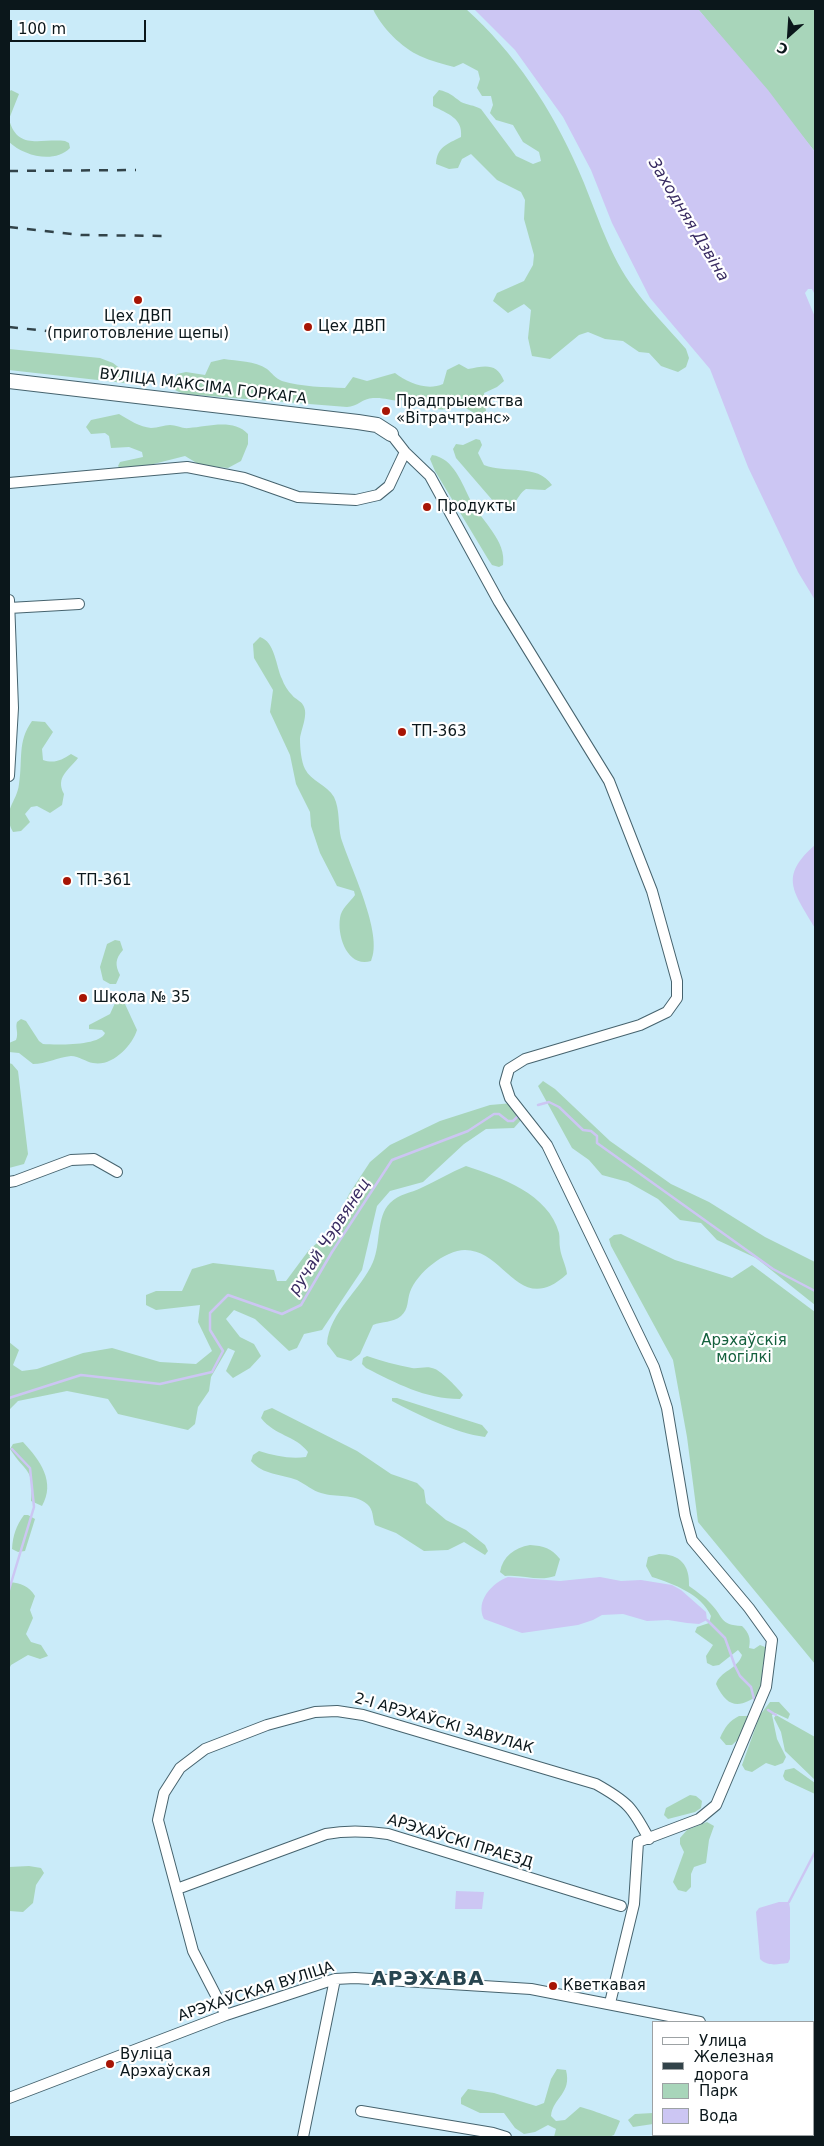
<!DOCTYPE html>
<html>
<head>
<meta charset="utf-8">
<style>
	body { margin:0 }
	#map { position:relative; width:824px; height:2146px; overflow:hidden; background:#caebf9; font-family:"DejaVu Sans",sans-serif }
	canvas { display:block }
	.frame { position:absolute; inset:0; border:10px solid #0b171b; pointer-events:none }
	.legend { position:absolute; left:652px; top:2021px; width:162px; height:115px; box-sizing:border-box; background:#fff; border:1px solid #9da2a4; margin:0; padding:6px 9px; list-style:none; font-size:15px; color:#0b171b }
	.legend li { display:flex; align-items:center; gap:10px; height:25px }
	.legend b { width:25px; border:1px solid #9da2a4 }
	.north { position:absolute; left:764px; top:10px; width:50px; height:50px; -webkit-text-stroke:4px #fff; paint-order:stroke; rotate:206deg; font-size:14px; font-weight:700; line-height:20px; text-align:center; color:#0b171b }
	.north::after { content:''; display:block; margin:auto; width:18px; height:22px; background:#0b171b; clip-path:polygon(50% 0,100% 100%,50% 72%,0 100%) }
	.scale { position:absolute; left:10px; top:20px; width:136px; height:22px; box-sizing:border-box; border:2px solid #0b171b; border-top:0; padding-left:6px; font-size:15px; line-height:18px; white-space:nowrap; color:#0b171b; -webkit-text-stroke:4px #fff; paint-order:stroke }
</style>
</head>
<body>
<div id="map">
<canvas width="824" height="2146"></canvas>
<div class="frame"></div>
<ul class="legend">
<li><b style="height:6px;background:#fff"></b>Улица</li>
<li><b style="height:6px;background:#324349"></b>Железная дорога</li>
<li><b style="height:14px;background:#a8d5ba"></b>Парк</li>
<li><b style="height:14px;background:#ccc6f3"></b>Вода</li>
</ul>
<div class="north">С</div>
<div class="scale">100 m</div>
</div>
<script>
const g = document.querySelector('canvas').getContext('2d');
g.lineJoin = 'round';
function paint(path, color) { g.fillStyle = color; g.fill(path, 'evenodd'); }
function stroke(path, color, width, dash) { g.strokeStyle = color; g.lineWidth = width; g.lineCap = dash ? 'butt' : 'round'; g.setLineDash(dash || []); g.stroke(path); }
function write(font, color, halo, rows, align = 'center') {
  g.font = font + ' "DejaVu Sans",sans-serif'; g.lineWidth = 4.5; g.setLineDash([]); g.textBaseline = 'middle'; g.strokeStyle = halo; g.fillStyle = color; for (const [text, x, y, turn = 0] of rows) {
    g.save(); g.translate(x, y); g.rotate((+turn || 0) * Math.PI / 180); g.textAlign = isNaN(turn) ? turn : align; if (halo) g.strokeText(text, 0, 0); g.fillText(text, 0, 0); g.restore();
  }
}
paint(new Path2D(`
	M373 9H466C514 52 552 109 578 169 595 207 606 248 630 283 646 306 667 327 686 349L689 358 686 367 678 372 661 366 649 353 639 352 623 341 605 339 588 332 579 335 550 359 532 356 528 338 531 310 524 304 508 313 493 301 497 293 524 281 533 265 534 255 524 219 525 200 521 192 497 180 471 154 462 159 458 168 449 169 436 164C437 147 447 144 461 137 463 118 448 114 433 106V97L439 90C449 92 453 96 461 102 467 105 474 105 481 109L516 156 533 164 541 161 539 152 523 142 513 125 496 120 490 113 493 105 491 96H482L477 88 480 79 478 71 463 63 454 67C443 64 431 61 420 56 402 48 381 27 373 9Z
	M698 9H815V152L812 148Z
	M11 90 19 94 9 119C17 151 41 138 65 141L69 143 70 148C54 164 24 156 9 142V92Z
	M9 349 100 358 113 363 135 380 133 384 9 370Z
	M224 359C237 361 255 361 267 369 272 373 275 378 282 381 302 387 324 387 345 388L353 377 367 381 395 373C408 383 427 391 443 384L447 370 459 364 468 369C484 366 497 362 504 381L497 387 484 393 486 411 478 415 458 404C436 416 434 406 413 398 394 404 389 397 373 398 363 398 357 407 347 407L183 394 175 390 172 382 177 374 186 372 205 375 211 362Z
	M119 414C129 420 140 427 151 428 158 428 164 425 170 425 176 425 183 429 189 428 207 427 233 418 248 434V444L241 461 228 468 200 465 185 456 130 470H121L118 466 120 462 143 457 142 452 129 447 111 448 109 436 105 433 91 434 86 427 91 420Z
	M476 439 480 440 482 445 478 453 484 465C506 474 537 463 552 485L545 490 526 489C516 495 516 511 500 509L456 458 453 449 456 444 463 445Z
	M432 455C454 458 462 484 471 501 481 520 507 541 503 565L499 567 492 565 488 559 435 471 430 459Z
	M260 637C275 642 276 666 282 679 284 685 288 691 292 695 295 699 301 701 303 705 309 714 301 729 300 739 300 747 301 761 305 769 311 781 327 785 334 797 340 809 338 826 341 838 350 867 384 934 371 961 348 968 337 937 340 918 341 909 350 902 355 895L354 891 337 886 320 853 311 826 310 812 296 784 290 755 270 712 273 690 254 658 253 644Z
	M32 721 45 722 53 732 42 749 43 760C54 764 62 760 71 754L78 758C69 770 55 777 64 794L62 805 50 813 37 806 31 807 25 814 30 822 21 831 13 832C1 810 17 803 19 784 23 760 17 742 32 721Z
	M115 940 120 941 123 950C115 959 115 965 120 975L116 984H110L103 980 100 967 107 944Z
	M116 1001 125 1004 137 1030C132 1046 112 1067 93 1063 86 1062 79 1056 71 1056 58 1057 46 1064 33 1064L19 1053 9 1052V1043L16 1040C19 1033 15 1028 17 1022L21 1019 26 1021 39 1041 43 1044C56 1045 100 1046 105 1033L102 1030 89 1029V1025L110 1014Z
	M9 1063 12 1064 18 1071 28 1154 24 1164 9 1168Z
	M543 1081 555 1089 610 1141 671 1184 709 1202 765 1237 815 1262V1305L756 1258 717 1240 701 1223 680 1220 658 1199 628 1182 602 1175 589 1160 572 1148 538 1086Z
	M513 1103 521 1120 514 1128 486 1129 464 1144 423 1182 390 1191 377 1206 362 1270 322 1330 304 1334 297 1348 289 1351 255 1319 234 1310 226 1319 240 1337 254 1344 261 1356 250 1368 233 1378 226 1371 235 1351 228 1348 211 1377 209 1391 198 1407 195 1424 188 1430 118 1414 108 1399 67 1391 18 1401 9 1410V1342L19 1350 13 1365 22 1371 37 1369 83 1353 112 1348 160 1362 196 1364 212 1351 198 1322 200 1305 156 1310 146 1305V1295L156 1291H182L192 1269 213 1263 274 1270 277 1281H286L309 1250 332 1230 349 1194 370 1162 390 1145 440 1121 490 1105Z
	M466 1166C500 1177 549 1194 559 1233 560 1237 559 1243 560 1248 561 1257 566 1265 567 1274 519 1318 506 1250 465 1250 445 1250 417 1273 410 1292 407 1300 409 1309 401 1316 393 1323 382 1321 373 1325L360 1354 351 1361 337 1357 327 1344C329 1312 361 1290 373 1262 381 1244 376 1217 390 1203 399 1194 411 1193 421 1188 436 1181 451 1172 466 1166Z
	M621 1234 675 1260 732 1278 752 1265 815 1312V1664L698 1522 687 1437 673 1360 611 1246 609 1239 614 1235Z
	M367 1356C381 1361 396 1365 412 1368 420 1369 427 1365 435 1369 441 1371 459 1389 463 1395L460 1399C425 1399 396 1383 366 1368L362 1364 363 1358Z
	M392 1398H397L482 1425 488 1432 485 1437C455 1433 419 1415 392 1401Z
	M272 1408 357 1451 391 1474 417 1483 424 1490 426 1503 446 1520 466 1530 485 1545 488 1551 485 1555 464 1542 448 1550 424 1551 396 1533 375 1525C372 1517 374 1510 367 1504 353 1493 337 1498 321 1493 313 1491 305 1484 297 1480 281 1474 263 1475 251 1461L253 1455 259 1451C275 1456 290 1459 306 1457L308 1452C295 1435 275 1436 261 1418L264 1411Z
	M23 1442C40 1460 56 1482 42 1506L31 1501C34 1467 26 1474 10 1449L13 1444Z
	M24 1515H28L35 1519 25 1551 18 1552 12 1549C13 1535 16 1526 24 1515Z
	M530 1545C544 1546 551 1548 560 1559L555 1576C538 1582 522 1574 505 1576L500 1572C503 1556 514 1548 530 1545Z
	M659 1554C680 1554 690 1565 689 1586 697 1592 705 1597 711 1604 724 1617 719 1625 742 1626 749 1633 751 1638 749 1648L754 1649 760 1645 765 1647 767 1655 763 1663 761 1693C741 1708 728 1710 716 1684 720 1671 738 1669 742 1655L738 1650 719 1665 713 1666 707 1663 706 1656 713 1645 695 1632 697 1627 709 1623 711 1616C701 1594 674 1584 652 1577L646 1566 648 1557Z
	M9 1582C21 1583 29 1586 35 1596L30 1610 33 1618 26 1634 31 1642 41 1645 48 1656 40 1659 28 1655 11 1665 9 1669Z
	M770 1702H779L790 1714 788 1719 775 1713 772 1715 777 1739 786 1757 783 1763 775 1766 766 1763 752 1772 745 1770 742 1765 760 1715Z
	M776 1715 815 1737V1780L785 1751 781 1732 774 1718Z
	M739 1716H747L750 1719 744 1734 732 1745H726L720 1738C725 1727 729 1721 739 1716Z
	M794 1768 815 1783V1794L785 1780 783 1776 785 1770Z
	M690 1795 696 1796 702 1801 701 1808 695 1812 668 1819 664 1815 666 1808Z
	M707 1822 714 1826 709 1840 706 1863 694 1867 691 1874V1887L686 1892 678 1890 673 1882 684 1852 680 1844V1838L687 1830Z
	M29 1866 41 1868 44 1873 36 1885 33 1903 23 1912 9 1911V1867Z
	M557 2069 566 2070C572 2094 553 2097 551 2116L556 2121 565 2120 580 2107C586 2108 614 2118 620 2121L614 2135 609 2137H554L556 2129 548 2125 535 2132 524 2134 515 2128 504 2113H480L461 2104V2098L468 2089 494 2093 536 2106 544 2103 551 2079Z
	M653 2113V2124L633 2127 628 2120 635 2114Z`), '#a8d5ba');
paint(new Path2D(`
	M474 9H698L768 90 815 152V295L812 289H808L805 293 815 317V600L798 572 748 467 710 369 650 298 612 223 591 170 563 117 515 50Z
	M815 845V928C794 892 778 877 815 845Z
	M508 1577 560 1581 600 1577 621 1581 641 1580 672 1585 681 1590 706 1612 707 1620 699 1624 687 1623 668 1620 647 1621 623 1614 602 1615 593 1620 578 1625 522 1633 484 1619C475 1601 492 1583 508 1577Z
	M456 1891 484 1892 482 1909H455Z
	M779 1902H789L790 1908V1959L788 1963C778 1964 768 1967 760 1959L756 1912 759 1908Z`), '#ccc6f3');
stroke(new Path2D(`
	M538 1105 549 1102 559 1107 583 1130 591 1131 597 1136V1143L773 1269 815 1291
	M9 1398 81 1375 160 1384 212 1372 223 1351 210 1330V1313L228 1295 282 1314 301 1305 332 1252 392 1160 468 1131 494 1114H499L508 1121H513L519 1115
	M9 1590 34 1507 30 1468 12 1449
	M707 1620 725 1638 735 1666 740 1676 751 1687 754 1699 757 1702
	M768 1710 776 1715
	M789 1902 815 1852`), '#ccc6f3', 2.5);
const street = new Path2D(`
	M391 434 405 452 430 476 499 602 609 781 652 891 677 981V998L667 1012 640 1025 525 1059 509 1069 505 1083 510 1098 547 1145 654 1367 667 1408 685 1515 692 1540 749 1608 772 1640 766 1687 716 1805 699 1819 638 1842 634 1904 610 2003
	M9 483 187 467 244 478 298 497 356 500 378 495 389 486 405 452
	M9 600 13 708 9 776
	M9 608 79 604
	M9 1182 15 1181 71 1160 94 1159 117 1172
	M177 1889 326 1834C348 1830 367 1831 388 1834L621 1906
	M226 2015 193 1951 158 1820 164 1793 180 1768 205 1749 267 1725 315 1712 337 1711 363 1715 596 1784C628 1802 632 1807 649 1839
	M813 2033H815
	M9 2098 226 2015 335 1979 355 1978 531 1989 700 2022
	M361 2111 493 2133 506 2137
	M733 2135V2137
	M303 2137 335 1979`);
const secondary = new Path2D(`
	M9 381 358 422 377 425 391 434`);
stroke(street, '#46636e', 12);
stroke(secondary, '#46636e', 16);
stroke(street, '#fff', 10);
stroke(secondary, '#fff', 14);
stroke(new Path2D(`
	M9 171 136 170
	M9 227 81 235 168 236
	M9 327 76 334`), '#324349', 2.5, [9, 9]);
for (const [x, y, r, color] of [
	[138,300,5,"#a71505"],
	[308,327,5,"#a71505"],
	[386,411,5,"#a71505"],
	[427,507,5,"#a71505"],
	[402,732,5,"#a71505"],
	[67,881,5,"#a71505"],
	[83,998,5,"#a71505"],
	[553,1986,5,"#a71505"],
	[110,2064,5,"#a71505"]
]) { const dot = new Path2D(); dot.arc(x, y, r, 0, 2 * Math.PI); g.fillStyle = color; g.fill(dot); stroke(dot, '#fff', 2); }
write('15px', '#0b171b', '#fff', [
	["Цех ДВП",138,317,"center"],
	["(приготовление щепы)",138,334,"center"],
	["Цех ДВП",318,327],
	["Прадпрыемства",396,402],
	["«Вітрачтранс»",396,419],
	["Продукты",437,507],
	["ТП-363",412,732],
	["ТП-361",77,881],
	["Школа № 35",93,998],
	["Кветкавая",563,1986],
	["Вуліца",120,2055],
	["Арэхаўская",120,2072]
], 'left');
write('15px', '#0b171b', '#fff', [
	["ВУЛІЦА МАКСІМА ГОРКАГА",203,387,7],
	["2-І АРЭХАЎСКІ ЗАВУЛАК",444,1724,16],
	["АРЭХАЎСКІ ПРАЕЗД",460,1842,17],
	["АРЭХАЎСКАЯ ВУЛІЦА",256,1992,-18]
]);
write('15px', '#15613e', '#fff', [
	["Арэхаўскія",744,1341],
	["могілкі",744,1358]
]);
write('italic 16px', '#382b61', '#fff', [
	["Заходняя Дзвіна",688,220,59],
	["ручай Чэрвянец",330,1237,-57]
]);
g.letterSpacing = '1px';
write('bold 20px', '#284550', '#fff', [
	["АРЭХАВА",428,1980]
]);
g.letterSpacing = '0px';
</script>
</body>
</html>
